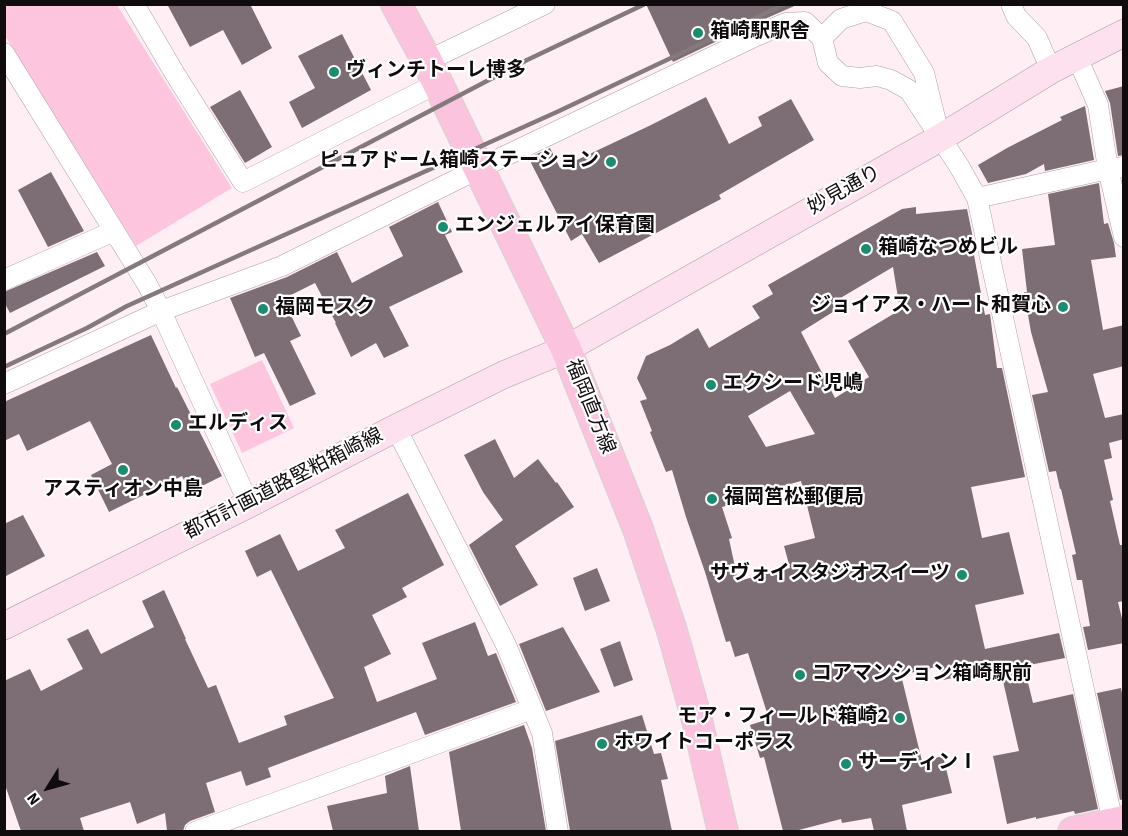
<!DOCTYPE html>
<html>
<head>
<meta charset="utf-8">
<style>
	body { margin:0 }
	#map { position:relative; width:1128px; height:836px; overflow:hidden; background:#ffeff5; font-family:"Source Sans 3",sans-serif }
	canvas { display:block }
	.frame { position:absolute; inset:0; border:6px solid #100b0d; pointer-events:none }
	.north { position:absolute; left:18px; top:758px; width:60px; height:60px; -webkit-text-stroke:4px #fff; paint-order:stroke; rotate:233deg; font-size:16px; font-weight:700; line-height:24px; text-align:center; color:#100b0d }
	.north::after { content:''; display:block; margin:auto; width:21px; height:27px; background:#100b0d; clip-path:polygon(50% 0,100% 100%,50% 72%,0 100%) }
</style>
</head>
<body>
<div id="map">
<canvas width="1128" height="836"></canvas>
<div class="frame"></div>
<div class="north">N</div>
</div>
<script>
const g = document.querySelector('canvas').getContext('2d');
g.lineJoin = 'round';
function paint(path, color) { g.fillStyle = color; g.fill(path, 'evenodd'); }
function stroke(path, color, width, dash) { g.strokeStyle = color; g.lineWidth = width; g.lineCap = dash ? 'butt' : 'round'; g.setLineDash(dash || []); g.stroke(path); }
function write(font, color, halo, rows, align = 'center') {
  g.font = font + ' "Source Sans 3","Noto Sans JP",sans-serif'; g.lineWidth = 4.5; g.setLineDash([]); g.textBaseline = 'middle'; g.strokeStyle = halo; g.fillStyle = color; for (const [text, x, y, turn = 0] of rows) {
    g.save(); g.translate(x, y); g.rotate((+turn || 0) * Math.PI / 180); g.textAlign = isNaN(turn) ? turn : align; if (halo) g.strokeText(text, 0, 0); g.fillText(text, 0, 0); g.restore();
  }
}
paint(new Path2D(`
	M5 5H117L232 188 136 246 5 36Z
	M262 360 294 428 242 453 210 384Z`), '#fdc6de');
paint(new Path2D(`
	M167 4H250L272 48 242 65 223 30 190 47Z
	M646 4H799L751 25 673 62Z
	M342 34 371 90 302 128 289 102 315 88 298 56Z
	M1124 86V155L1118 156 1110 103 1105 91Z
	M240 90 272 147 245 163 210 107Z
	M706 97 729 144 762 126 758 117 791 99 814 140 719 195 721 199 599 263 582 234 571 241 530 161V157L550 148 560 168 651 125Z
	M1085 106 1094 160 1045 171 1044 164 1026 174 988 183 978 165 1007 148 1062 120 1060 117Z
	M51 172 84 231 48 247 18 190Z
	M1099 183 1104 224 1108 223 1114 243 1116 257 1091 260 1103 330 1124 325V366L1093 374 1105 418 1124 414V439L1109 443 1112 458 1104 460 1113 500 1110 501 1120 545H1124V601L1118 602 1124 627V643L1088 650 1083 627 1090 626 1082 580H1077L1072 555 1076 554 1061 489H1060L1056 471 1049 472 1032 395 1048 392 1031 332 1024 292H1027L1022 249 1055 245 1048 194Z
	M438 202 452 232 445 235 463 272 389 307 409 346 384 358 376 343 351 357 335 323H336L315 283 283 299 301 336 290 341 316 394 290 406 264 353 255 357 230 298 287 277 337 252 352 283 403 256 389 227Z
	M916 207V214L967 209 973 238 974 255 985 315 990 314 997 368H1002L1025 477 971 487 982 538 1009 532 1024 594 975 605 985 649 1059 633 1065 658 1024 666 1033 703 1073 694 1098 809 1075 814 1074 811 1036 819V817L1007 824 993 756 1019 751 1000 668 943 680 940 666 901 675 922 761 943 756 952 793 902 805 907 831H874L871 818 842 823 841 819 795 831H783L764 757 760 758 750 725 769 719 748 653 735 657 730 641 726 642 705 572 686 517 672 470 666 472 650 432 652 431 640 401 647 399 637 378 646 356 670 345 698 328 709 348 760 318 752 306 773 294 768 285 902 209ZM893 267 900 310 848 341 869 377 835 398 801 332 836 310 832 303ZM790 391 815 434 766 447 748 416ZM801 481 815 538 784 546 790 568 738 581 729 539 732 538 722 507 744 501 742 497Z
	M97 252 105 266 10 313 4 302V292Z
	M151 335 176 388 177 387 222 476 190 492 182 476 109 512 91 475 112 464 90 421 27 451 19 434 4 441V402Z
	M495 439 514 478 538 459 556 483 557 482 574 507 515 546 538 585 500 606 469 545 503 520 483 492 464 455Z
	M408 493 444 565 402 588 407 597 372 615 391 654 364 667 377 702 437 679 422 643 475 622 488 656 496 653 516 702 425 735 416 712 268 768 271 777 246 786 241 771 206 783 215 812 190 821 185 825 183 831H167L165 813 137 824 130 802 80 818 84 831H21L4 782V681L30 669 41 691 83 669 67 639 88 629 101 654 154 627 142 601 164 590 186 639H185L208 688 216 685 239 743 287 725 284 716 334 698 271 570 257 577 245 551 280 534 298 571 345 548 335 530Z
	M23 515 45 556 4 577V524Z
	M597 568 610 601 585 611 573 578Z
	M563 627 600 692 546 711 519 644Z
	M620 641 633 680 614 687 600 649Z
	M1121 688 1124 703V799L1120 800 1097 693Z
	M642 715 654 754 661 753 668 779 661 780 672 831H570L555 741Z
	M524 725 532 748 546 831H461L449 752Z
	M410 766 419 831H333L327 806 387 793 385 776Z`), '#7c6e74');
const street = new Path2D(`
	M134 4 175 74 243 182 438 83
	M1011 4 1016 16 1037 38 1051 70
	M4 53 147 284 161 311 249 504
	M1077 57 1098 105 1108 169 1124 237
	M427 61 545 4
	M940 138 924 73 892 21 866 11 841 19 822 38 828 63 842 76 860 78 877 76 891 80 909 90 959 166 977 198 1115 832
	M977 198 1108 169 1124 167
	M4 280 114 231
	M4 384 161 311 282 266 480 168 756 36 786 23 805 22 822 38
	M396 428 506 645 542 733 558 832
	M195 832 532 709`);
const secondary = new Path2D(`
	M4 626 249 504 396 428 503 375 566 349 940 138 1051 70 1124 33`);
const primary = new Path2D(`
	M396 4 427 61 566 349 638 529 672 631 697 720 723 832
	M1073 832 1124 821`);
stroke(street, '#ad9ea4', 21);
stroke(secondary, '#ad9ea4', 28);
stroke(primary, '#d4d3d3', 32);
stroke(street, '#fff', 20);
stroke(secondary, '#fde1ee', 27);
stroke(primary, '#fbc3de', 30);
stroke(new Path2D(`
	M4 334 527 60 645 4
	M4 367 87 328 127 306 559 111 785 4`), '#84797d', 4.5);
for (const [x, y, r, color] of [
	[698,33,6,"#198d6f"],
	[334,72,6,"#198d6f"],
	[611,162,6,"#198d6f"],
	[443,227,6,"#198d6f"],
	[866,249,6,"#198d6f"],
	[1063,307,6,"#198d6f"],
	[263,309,6,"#198d6f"],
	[711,385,6,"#198d6f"],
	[176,425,6,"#198d6f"],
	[123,470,6,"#198d6f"],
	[712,499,6,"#198d6f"],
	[962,575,6,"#198d6f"],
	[800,675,6,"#198d6f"],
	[900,718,6,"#198d6f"],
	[602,744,6,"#198d6f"],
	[846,764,6,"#198d6f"]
]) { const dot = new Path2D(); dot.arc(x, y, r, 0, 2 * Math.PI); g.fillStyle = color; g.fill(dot); stroke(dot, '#fff', 2); }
write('bold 20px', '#100b0d', '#fff', [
	["箱崎駅駅舎",710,33],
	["ヴィンチトーレ博多",346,72],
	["ピュアドーム箱崎ステーション",599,162,"right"],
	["エンジェルアイ保育園",455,227],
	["箱崎なつめビル",878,249],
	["ジョイアス・ハート和賀心",1051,307,"right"],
	["福岡モスク",275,309],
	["エクシード児嶋",723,385],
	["エルディス",188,425],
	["アスティオン中島",123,491,"center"],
	["福岡筥松郵便局",724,499],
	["サヴォイスタジオスイーツ",950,575,"right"],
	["コアマンション箱崎駅前",812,675],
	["モア・フィールド箱崎2",888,718,"right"],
	["ホワイトコーポラス",614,744],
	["サーディンⅠ",858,764]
], 'left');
write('20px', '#100b0d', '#fff', [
	["妙見通り",845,191,-29],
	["福岡直方線",589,407,68],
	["都市計画道路堅粕箱崎線",284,485,-27]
]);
</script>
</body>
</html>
